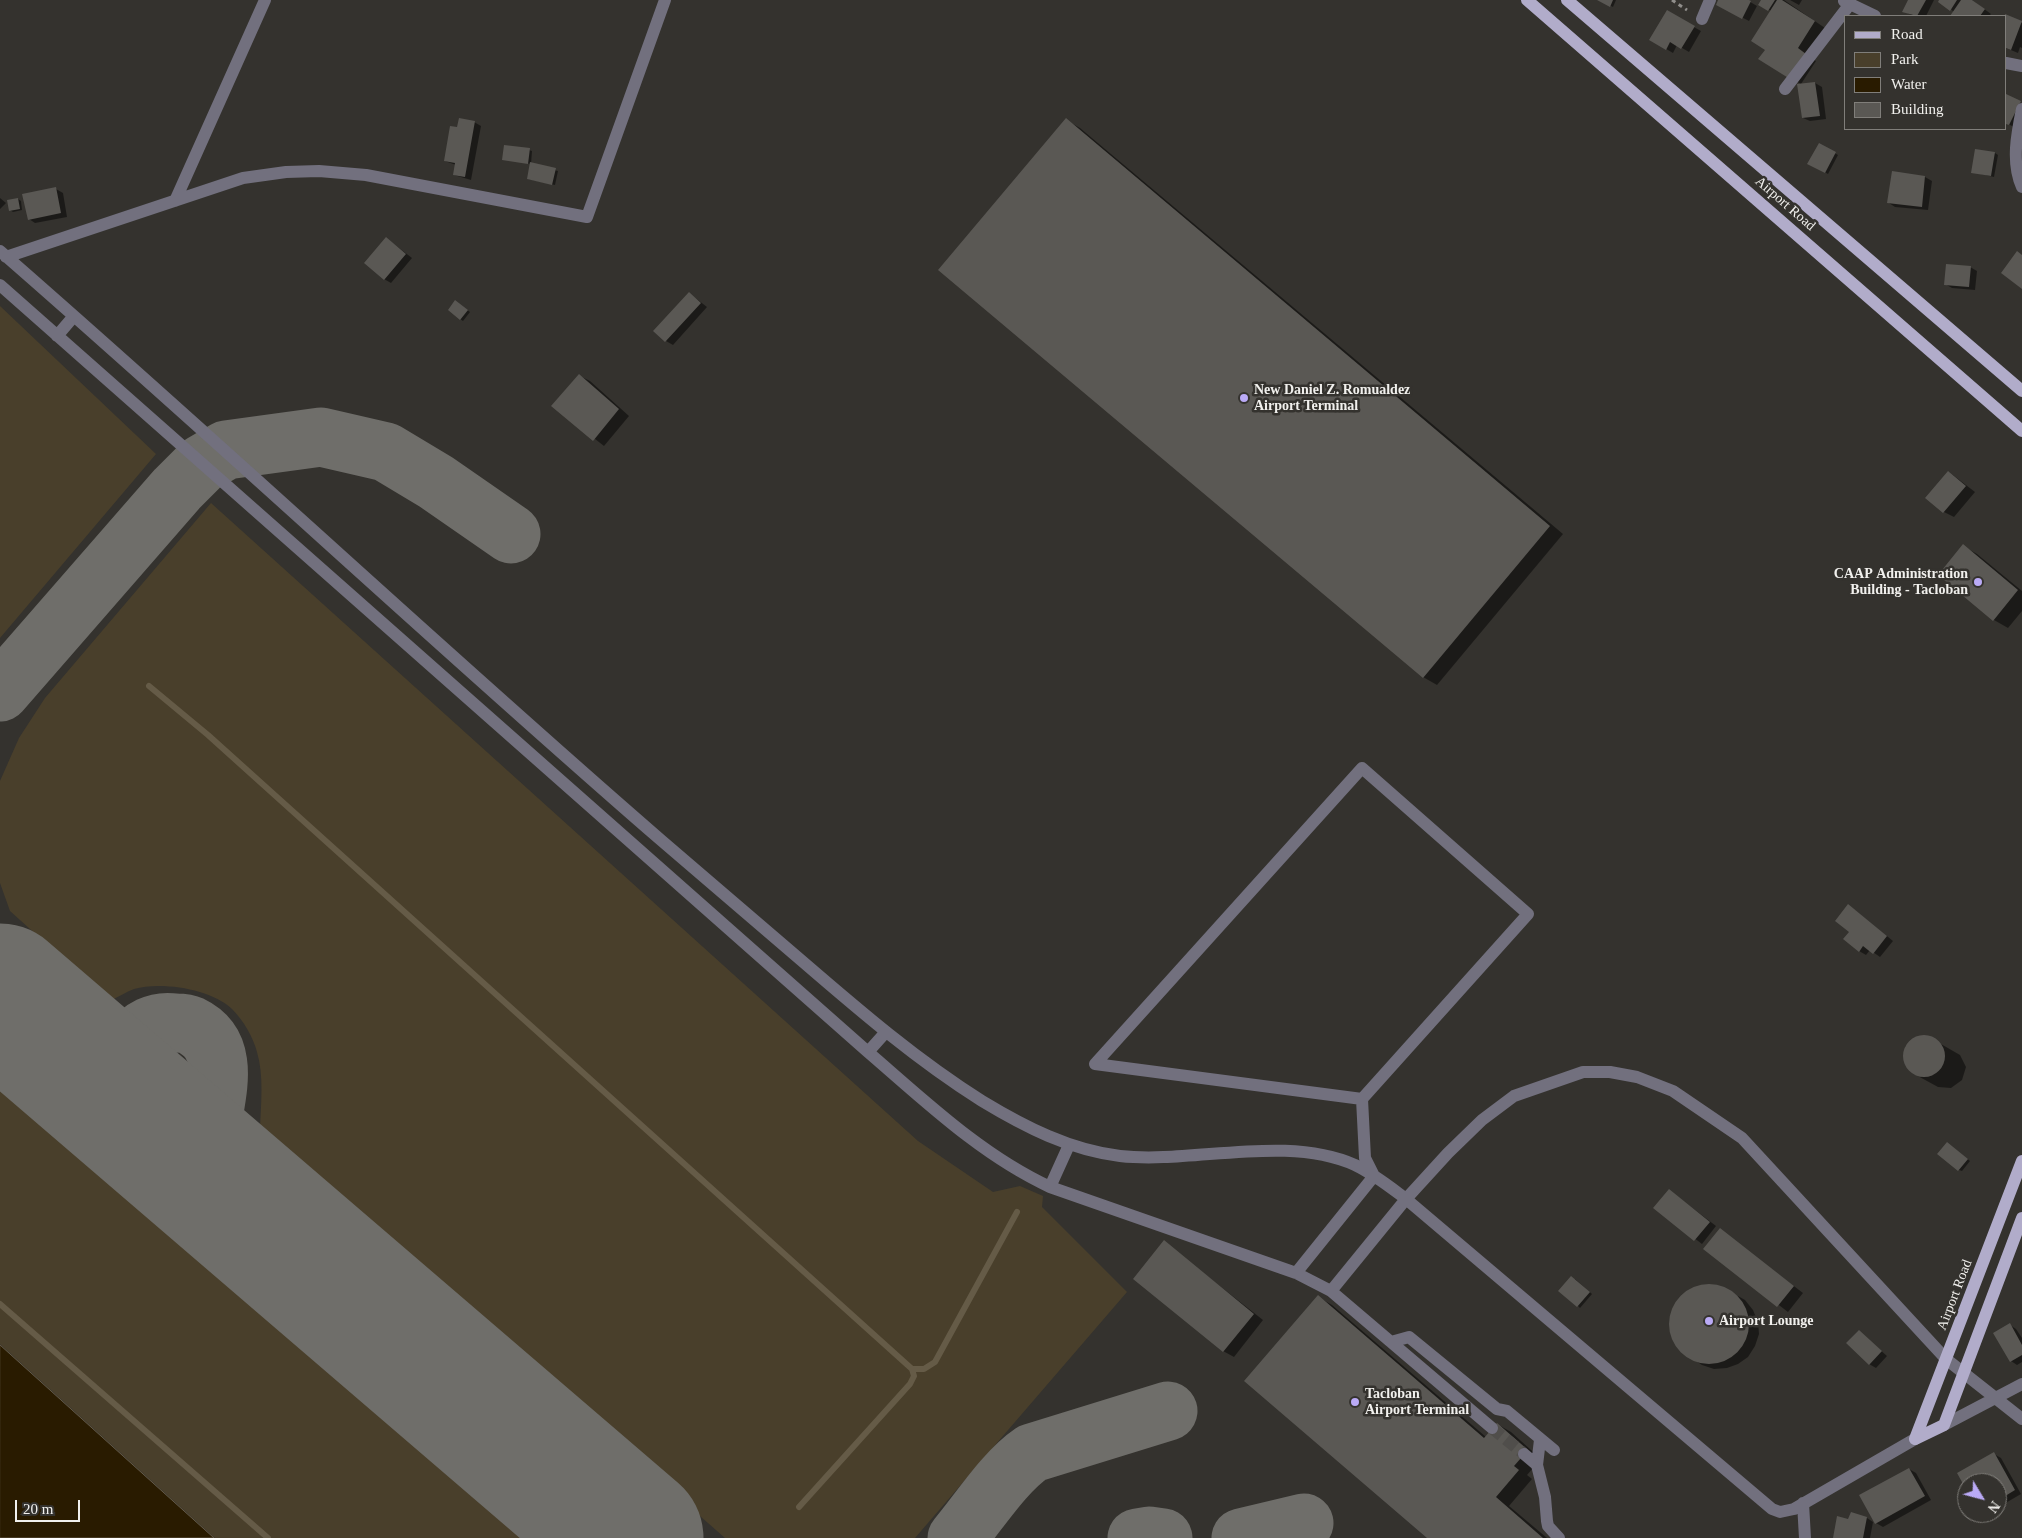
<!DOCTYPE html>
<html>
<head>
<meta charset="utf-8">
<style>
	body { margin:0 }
	#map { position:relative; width:2022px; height:1538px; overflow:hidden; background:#34322e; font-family:"Times New Roman",serif }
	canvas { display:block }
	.legend { position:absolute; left:1844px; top:15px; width:162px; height:115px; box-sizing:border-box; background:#34322e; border:1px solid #807e7a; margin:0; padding:6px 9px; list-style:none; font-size:15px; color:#f1f0ed }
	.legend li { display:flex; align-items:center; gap:10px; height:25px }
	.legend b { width:25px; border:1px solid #807e7a }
	.north { position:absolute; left:1957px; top:1473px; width:50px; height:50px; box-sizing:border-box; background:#34322e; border:1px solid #807e7a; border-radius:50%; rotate:127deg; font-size:14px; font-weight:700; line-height:20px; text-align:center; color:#f1f0ed }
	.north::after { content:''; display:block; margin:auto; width:18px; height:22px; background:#baaaf6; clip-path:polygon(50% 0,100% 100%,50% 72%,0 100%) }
	.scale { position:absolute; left:15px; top:1500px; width:65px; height:22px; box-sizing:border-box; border:2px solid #f1f0ed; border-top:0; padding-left:6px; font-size:15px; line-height:18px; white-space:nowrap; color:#f1f0ed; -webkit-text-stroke:4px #34322e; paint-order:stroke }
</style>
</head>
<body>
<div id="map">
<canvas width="2022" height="1538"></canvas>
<ul class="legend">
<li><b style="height:6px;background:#b1acca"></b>Road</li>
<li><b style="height:14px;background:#493f2b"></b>Park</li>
<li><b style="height:14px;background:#291b00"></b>Water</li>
<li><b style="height:14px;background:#5a5854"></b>Building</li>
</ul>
<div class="north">N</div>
<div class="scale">20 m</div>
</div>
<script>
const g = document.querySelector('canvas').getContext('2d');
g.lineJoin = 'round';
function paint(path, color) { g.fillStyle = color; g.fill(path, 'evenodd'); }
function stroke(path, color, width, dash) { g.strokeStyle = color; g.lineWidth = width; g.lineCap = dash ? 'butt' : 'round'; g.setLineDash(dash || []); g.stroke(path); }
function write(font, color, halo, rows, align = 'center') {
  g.font = font + ' "Times New Roman",serif'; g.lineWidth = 5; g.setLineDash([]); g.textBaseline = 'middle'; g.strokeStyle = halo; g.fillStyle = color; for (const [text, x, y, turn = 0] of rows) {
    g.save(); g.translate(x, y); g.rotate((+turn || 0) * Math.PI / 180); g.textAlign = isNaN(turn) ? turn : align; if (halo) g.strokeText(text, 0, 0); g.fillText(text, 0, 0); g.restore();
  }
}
paint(new Path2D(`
	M0 306 156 454 0 638Z
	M211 503 918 1141 993 1192 1020 1186 1043 1196 1042 1207 1127 1292 915 1538H725L260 1129C261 1104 264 1075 257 1052 253 1037 244 1021 232 1009 212 989 161 981 134 989 126 992 118 997 110 1001L10 911 0 883V781L19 738 45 698Z
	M0 1087 523 1538H215L0 1344Z`), '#493f2b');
const water = new Path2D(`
	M0 1345 214 1538H0Z`);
paint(water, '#291b00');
stroke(water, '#655b47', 1);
paint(new Path2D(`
	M1599 0H1616L1613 7Z
	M1720 0H1747L1757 6 1749 21 1724 8Z
	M1763 0H1784L1825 28 1807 55 1816 61 1801 84 1790 78 1766 49 1771 11 1760 4Z
	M1790 0H1802L1799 5Z
	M1910 0H1934L1926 16H1913L1904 11Z
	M1941 0H1972L1991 14 1989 16H1951L1954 12Z
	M1667 12 1701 31 1689 52 1677 45 1673 53 1651 40Z
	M2005 16 2022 23V48L2020 47 2018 53 2006 48Z
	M1815 83 1822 87 1826 119 1810 121 1803 118Z
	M2006 95 2022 104 2016 128 2006 123Z
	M1066 120 1080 128 1563 534 1437 685 1423 677Z
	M474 122 481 126 471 180 454 175 456 165 445 161 458 129Z
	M1819 144 1838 155 1828 174 1809 163Z
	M529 150 532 151 531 164 558 171 555 185 528 179 531 164 504 159Z
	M1995 153 1998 155 1994 177 1972 172Z
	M1893 173 1925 177 1932 181 1928 210 1895 207 1889 203Z
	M56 189 63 193 67 217 35 223 29 219Z
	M0 198 6 203 0 209Z
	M18 199 21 201 22 210 13 212 10 210Z
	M386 238 412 258 391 283 384 279Z
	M1970 267 1977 271 1975 290 1952 288 1945 284Z
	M689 293 707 307 673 345 666 341Z
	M458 303 470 312 463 321 460 319Z
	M580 376 590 381 629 416 604 446 553 406Z
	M1949 472 1975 492 1954 517 1944 512Z
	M1963 546 1977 554 2022 591V611L2008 628 1994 620 1939 575Z
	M1855 910 1893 941 1880 957 1870 950 1866 955 1859 951 1850 932Z
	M1927 1036 1960 1055 1966 1067 1962 1080 1951 1088 1938 1087 1916 1075 1911 1071 1904 1060 1905 1047 1914 1038Z
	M1950 1145 1970 1161 1962 1171 1959 1170Z
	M1669 1190 1716 1226 1702 1244 1655 1208Z
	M1720 1230 1803 1293 1788 1312 1705 1249Z
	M1164 1242 1263 1320 1234 1357 1223 1351Z
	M1575 1279 1592 1294 1580 1308 1578 1306Z
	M1710 1285 1722 1287 1745 1300 1753 1310 1758 1322 1759 1334 1755 1346 1748 1357 1738 1364 1727 1368 1714 1369 1702 1365 1681 1351 1674 1340 1670 1328 1671 1315 1676 1303 1685 1293 1697 1287Z
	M1318 1297 1332 1305 1486 1437 1497 1424 1511 1432 1541 1459 1527 1475 1532 1479 1509 1506 1547 1538H1429Z
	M2010 1325 2016 1329 2022 1338V1362L2017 1365 2011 1361Z
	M1859 1331 1887 1356 1876 1368 1869 1364Z
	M1994 1454 2001 1458 2021 1494 1997 1508V1483H1967V1488L1959 1474Z
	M1909 1469 1916 1473 1931 1500 1883 1527 1876 1523Z
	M1867 1518 1873 1522 1870 1538H1834L1849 1520Z`), '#0007');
stroke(new Path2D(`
	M149 686 208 735 912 1369 914 1376 910 1384 799 1507
	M0 1304 268 1538
	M912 1369H924L935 1362 1017 1212`), '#655b47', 6);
stroke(new Path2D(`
	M0 692 177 489 202 464 226 450 321 437 386 452 436 482 511 534
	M152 1125C144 1115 132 1103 127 1092 113 1058 137 1017 175 1023 179 1023 186 1023 190 1025 238 1048 211 1104 210 1143 210 1155 216 1171 219 1184
	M957 1538C979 1512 1004 1472 1032 1453L1168 1411
	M1137 1538 1149 1536 1163 1538
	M1241 1538 1304 1523`), '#6f6e6a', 59);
stroke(new Path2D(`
	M0 996 631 1538`), '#6f6e6a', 145);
paint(new Path2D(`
	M1597 0H1613L1610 7Z
	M1718 0H1749L1751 1 1742 19 1716 5Z
	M1761 0H1775L1768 11 1758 5Z
	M1777 0H1782L1815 21 1798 48 1806 54 1790 79 1758 59 1765 50 1751 41Z
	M1908 0H1926L1917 16 1902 12Z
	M1939 0H1957L1950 11 1938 2Z
	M1961 0H1972L1985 9 1980 16H1950Z
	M1667 10 1695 26 1681 49 1670 42 1666 50 1649 40Z
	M2005 14 2022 21 2011 50 2006 48Z
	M1815 82 1820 116 1802 118 1797 84Z
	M2006 94 2021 101 2009 125 2006 124Z
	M459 118 475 121 465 177 453 175 455 163 444 161 450 126 457 127Z
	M1066 118 1550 526 1423 678 938 270Z
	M1819 143 1836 152 1825 173 1807 164Z
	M504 145 530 148 528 164 502 160Z
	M1975 149 1995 152 1991 176 1971 173Z
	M530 162 556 168 552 185 527 179Z
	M1892 171 1925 176 1922 207 1887 203Z
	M56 187 61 213 28 220 22 194Z
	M18 198 20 209 9 211 7 200Z
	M386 237 406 254 384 280 364 263Z
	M2017 251 2022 255V289L2001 273Z
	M1946 264 1971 266 1969 287 1944 285Z
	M689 292 701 303 665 342 653 331Z
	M455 300 468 310 460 320 448 310Z
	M579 374 619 409 593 441 551 406Z
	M1948 471 1966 486 1943 513 1925 498Z
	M1963 544 2018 590 1993 621 1938 575Z
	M1848 904 1887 936 1873 954 1863 946 1859 952 1843 939 1849 932 1835 921Z
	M1903 1056a21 21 0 1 1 42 0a21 21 0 1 1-42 0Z
	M1947 1142 1968 1159 1958 1171 1937 1154Z
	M1669 1189 1710 1222 1694 1241 1653 1208Z
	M1720 1228 1794 1286 1777 1307 1703 1249Z
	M1164 1240 1254 1314 1223 1352 1133 1279Z
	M1571 1276 1590 1292 1577 1307 1558 1291Z
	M1669 1324a40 40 0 1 1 80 0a40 40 0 1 1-80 0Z
	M1318 1295 1484 1438 1497 1423 1528 1450 1514 1466 1519 1470 1496 1497 1543 1538H1427L1244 1381Z
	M2010 1323 2022 1345V1355L2010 1362 1993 1333Z
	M1859 1330 1882 1351 1869 1365 1846 1343Z
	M1994 1452 2015 1490 1997 1501V1483H1967V1491L1957 1473Z
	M1909 1468 1925 1496 1875 1524 1859 1495Z
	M1851 1512 1867 1517 1863 1538H1833L1837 1516 1848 1519Z`), '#5a5854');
stroke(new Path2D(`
	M1492 1428 1524 1454`), '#504e4b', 12, [12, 6]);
stroke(new Path2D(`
	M1672 0 1687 10`), '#908e8b', 3, [4, 4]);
stroke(new Path2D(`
	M1844 1 1875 16
	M1702 19 1710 0
	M2006 63 2022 66
	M1785 89 1850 4
	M2022 109C2017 133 2011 163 2022 187
	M175 201 265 0
	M0 251C223 445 439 648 662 841 709 881 755 921 802 961 860 1011 917 1060 982 1101 1025 1127 1070 1150 1120 1156 1193 1164 1285 1134 1355 1165 1374 1174 1390 1187 1406 1199L1772 1509 1780 1512 1794 1509 1915 1439
	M6 257 243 178 286 172 319 171 366 175 587 217 665 0
	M0 285 868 1052C925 1101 981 1155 1050 1187L1296 1273 1331 1291 1492 1428
	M57 336 74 316
	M868 1052 885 1033
	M1362 1099 1095 1064 1362 768 1528 914 1362 1099 1365 1158 1374 1176
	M1050 1187 1069 1145
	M1296 1273 1374 1176
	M1331 1291 1406 1199 1448 1153 1482 1120 1514 1096 1583 1072H1610L1637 1077 1673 1091 1742 1138 1946 1359 2022 1419
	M1391 1342 1409 1337 1497 1409 1507 1411 1554 1450
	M1944 1425 2022 1384
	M1540 1440 1537 1465 1545 1497 1547 1521 1548 1526 1559 1538
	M1524 1454 1537 1465
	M1803 1503 1805 1538`), '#72707e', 12);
stroke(new Path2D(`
	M1527 0 2022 431
	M1567 0 2022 391
	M1915 1439 2022 1161
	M1915 1439 1944 1425 2022 1218`), '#b1acca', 12);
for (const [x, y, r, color] of [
	[1244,398,5,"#baaaf6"],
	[1978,582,5,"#baaaf6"],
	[1709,1321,5,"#baaaf6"],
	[1355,1402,5,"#baaaf6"]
]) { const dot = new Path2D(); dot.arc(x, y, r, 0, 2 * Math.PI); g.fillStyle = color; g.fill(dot); stroke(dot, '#34322e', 2); }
write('14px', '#f1f0ed', '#34322e', [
	["Airport Road",1785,204,41],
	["Airport Road",1955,1295,-69]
]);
write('bold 14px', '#f1f0ed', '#34322e', [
	["New Daniel Z. Romualdez",1254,390],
	["Airport Terminal",1254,406],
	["CAAP Administration",1968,574,"right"],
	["Building - Tacloban",1968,590,"right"],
	["Airport Lounge",1719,1321],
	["Tacloban",1365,1394],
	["Airport Terminal",1365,1410]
], 'left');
</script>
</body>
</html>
